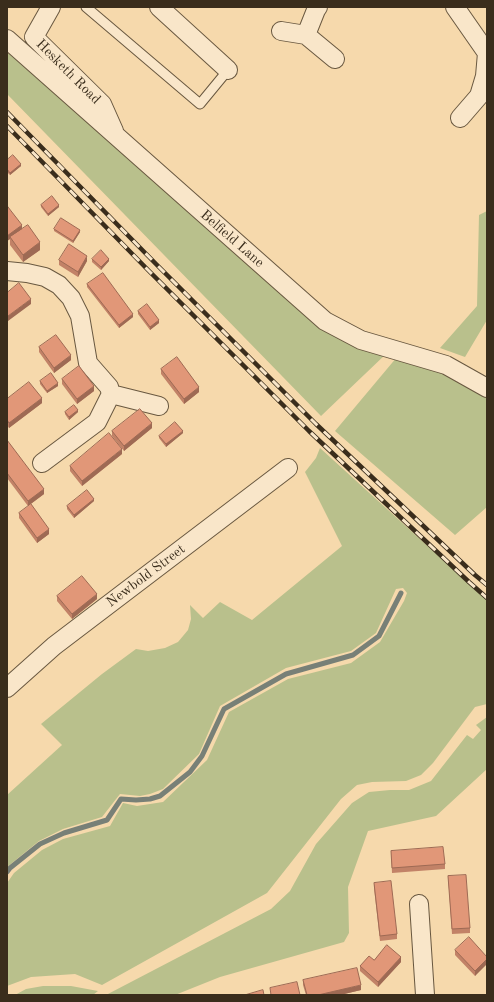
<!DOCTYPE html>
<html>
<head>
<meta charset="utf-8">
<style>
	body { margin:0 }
	#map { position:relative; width:494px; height:1002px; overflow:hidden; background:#f6d9ac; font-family:"Old Standard TT",serif }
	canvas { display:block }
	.frame { position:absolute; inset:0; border:8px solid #3a2d1c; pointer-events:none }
</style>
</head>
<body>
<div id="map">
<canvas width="494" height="1002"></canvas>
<div class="frame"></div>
</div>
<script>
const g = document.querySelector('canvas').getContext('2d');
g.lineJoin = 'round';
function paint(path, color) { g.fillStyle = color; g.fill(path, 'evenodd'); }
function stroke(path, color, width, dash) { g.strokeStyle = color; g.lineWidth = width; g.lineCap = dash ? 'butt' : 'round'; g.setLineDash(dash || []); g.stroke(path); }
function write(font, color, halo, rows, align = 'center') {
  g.font = font + ' "Old Standard TT",serif'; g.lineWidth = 3; g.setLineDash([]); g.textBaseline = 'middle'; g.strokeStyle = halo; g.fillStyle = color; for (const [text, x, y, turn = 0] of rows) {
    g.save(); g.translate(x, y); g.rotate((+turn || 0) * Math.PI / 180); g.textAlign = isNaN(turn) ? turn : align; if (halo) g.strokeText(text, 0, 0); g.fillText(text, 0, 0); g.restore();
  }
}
paint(new Path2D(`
	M7 52 299 306 387 353 321 416 7 94Z
	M487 211V320L465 357 440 348 477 306 479 215Z
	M397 357 445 371 487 396V507L455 535 335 431Z
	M320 448 487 600V704L475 707 433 763 421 775 406 781 372 782 357 785 341 799 267 893 102 985 75 974 31 977 7 986V883L14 873 42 850 63 839 110 826 123 803 137 806 163 802 207 760 229 712 288 679 351 663 380 642 404 601 407 593 403 588 396 589 376 633 351 651 286 668 220 706 199 754 163 789 150 794 140 796 120 794 102 817 63 829 39 841 7 867V795L62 745 41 724 102 674 136 649 148 651 165 648 178 642 188 630 191 619 190 605 203 618 220 602 252 620 342 546 305 472 316 458Z
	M487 717V769L436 816 368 831 348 887 349 933 344 942 220 977 175 995H106L271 909 290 891 316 844 352 803 369 792 390 790H409L431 781 467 735 473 739 481 730 476 725Z
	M43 986H71L98 991 93 995H15L26 989Z`), '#b9c08c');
stroke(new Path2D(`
	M7 872 10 868 40 844 64 833 107 820 121 799 136 800 150 799 160 796 190 772 202 756 224 709 286 674 353 655 379 636 401 593`), '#788077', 5);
const lane = new Path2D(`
	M86 7 200 104 228 70`);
const street = new Path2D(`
	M51 7 34 37 102 104 114 131
	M159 7 228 70
	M455 7 487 53 485 76 479 96 460 118
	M281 31 306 35 335 59
	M306 35 316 10 318 7
	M7 39 325 321 361 340 446 365 487 388
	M7 271 27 273 45 277 59 285 71 298 80 316 88 363 109 387 111 394 97 422 42 463
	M111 394 159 406
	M7 688 54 646 288 468
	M419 904 425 995`);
stroke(lane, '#695840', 11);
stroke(street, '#695840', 20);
stroke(lane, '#f9e6c9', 9);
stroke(street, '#f9e6c9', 18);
const rail = new Path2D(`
	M7 112 156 264 316 424 475 575 487 585
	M7 126 149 271 309 431 469 582 487 598`);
stroke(rail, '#3a2d1c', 4.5);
stroke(rail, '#f9e6c9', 3, [9]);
paint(new Path2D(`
	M7 160 21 166 10 175 7 172Z
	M41 205 59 207 48 216 41 207Z
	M7 208 22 229 40 250 23 262 10 245V239L7 241Z
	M54 229 80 232 73 243 54 231Z
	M92 259 109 261 101 270 92 262Z
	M59 260 87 261 78 277 59 265Z
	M87 284 133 317 119 328 87 287Z
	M138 311 159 323 150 330 138 314Z
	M39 347 71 360 54 373 39 352Z
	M161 369 199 392 184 404 161 374Z
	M62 379 94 391 77 404 62 384Z
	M40 381 58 386 47 393 40 384Z
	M7 399 42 403 9 428 7 425Z
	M65 412H78L69 420 65 414Z
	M152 428 124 451 112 436V431Z
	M183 433 166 447 159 438V436Z
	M7 440 44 494 28 506 7 478Z
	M122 454 82 486 70 471V466Z
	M94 501 74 518 67 509V506Z
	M19 513 49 534 37 543 19 518Z
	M57 596 97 599 72 619 57 601Z
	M391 851 445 864V869L392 873Z
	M448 876 470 928V933L452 934Z
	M374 883 397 934V939L380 941 374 888Z
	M455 950 487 957 475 976 455 955Z
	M374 960 401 962 378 987 360 971V966Z
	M303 980 361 990 340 995H306L303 985Z`), '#c28267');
paint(new Path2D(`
	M21 164V166L10 175V173Z
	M59 205V207L48 216V214Z
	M22 225V230L10 237V239L7 241V236Z
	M80 230V232L73 243V241Z
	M40 242V250L23 262V255Z
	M87 256V261L78 277V272Z
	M109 259V261L101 270V267Z
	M31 299V304L8 321V316Z
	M133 314V317L119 328V325Z
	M159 320V323L150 330V327Z
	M71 355V360L54 373V368Z
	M58 383V386L47 393V391Z
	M94 386V391L77 404V399Z
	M199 387V392L184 404V399Z
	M42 398V403L9 428V423Z
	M78 410V412L69 420V417Z
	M152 423V428L124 451V446Z
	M183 431V433L166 447V444Z
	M122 449V454L82 486V481Z
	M44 489V494L28 506V501Z
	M94 499V501L74 518V515Z
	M49 529V534L37 543V538Z
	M97 594V599L72 619V614Z
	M401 957V962L378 987V982Z
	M487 959V964L475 976V971Z
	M361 985V990L340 995H318Z`), '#9e6a54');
const building = new Path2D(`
	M13 155 21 164 10 173 7 169V160Z
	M52 196 59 205 48 214 41 205Z
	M8 207 22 225 7 236V208Z
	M61 218 80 230 73 241 54 229Z
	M28 225 40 242 23 255 10 237Z
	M69 244 87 256 78 272 59 260Z
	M101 250 109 259 101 267 92 259Z
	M103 273 133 314 119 325 87 284Z
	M19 283 31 299 8 316 7 315V293Z
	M147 304 159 320 150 327 138 311Z
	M56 335 71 355 54 368 39 347Z
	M177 357 199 387 184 399 161 369Z
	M79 366 94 386 77 399 62 379Z
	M51 373 58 383 47 391 40 381Z
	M29 382 42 398 9 423 7 420V399Z
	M74 405 78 410 69 417 65 412Z
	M140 409 152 423 124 446 112 431Z
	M175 422 183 431 166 444 159 436Z
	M109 433 122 449 82 481 70 466Z
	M7 440 44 489 28 501 7 473Z
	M87 490 94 499 74 515 67 506Z
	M31 504 49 529 37 538 19 513Z
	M82 576 97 594 72 614 57 596Z
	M443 847 445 864 392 868 391 851Z
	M466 875 470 928 452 929 448 876Z
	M391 881 397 934 380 936 374 883Z
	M469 937 487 957V959L475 971 455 950Z
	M387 945 401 957 378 982 360 966 369 956 374 960Z
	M357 968 361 985 318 995H307L303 980Z
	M297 982 300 995H271L270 988Z
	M263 990 264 995H245Z`);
paint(building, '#e19778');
stroke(building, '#9e6a54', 1);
write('14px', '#3a2d1c', '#f9e6c9', [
	["Hesketh Road",68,72,45],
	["Belfield Lane",232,239,41],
	["Newbold Street",146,576,-37]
]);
</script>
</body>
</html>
